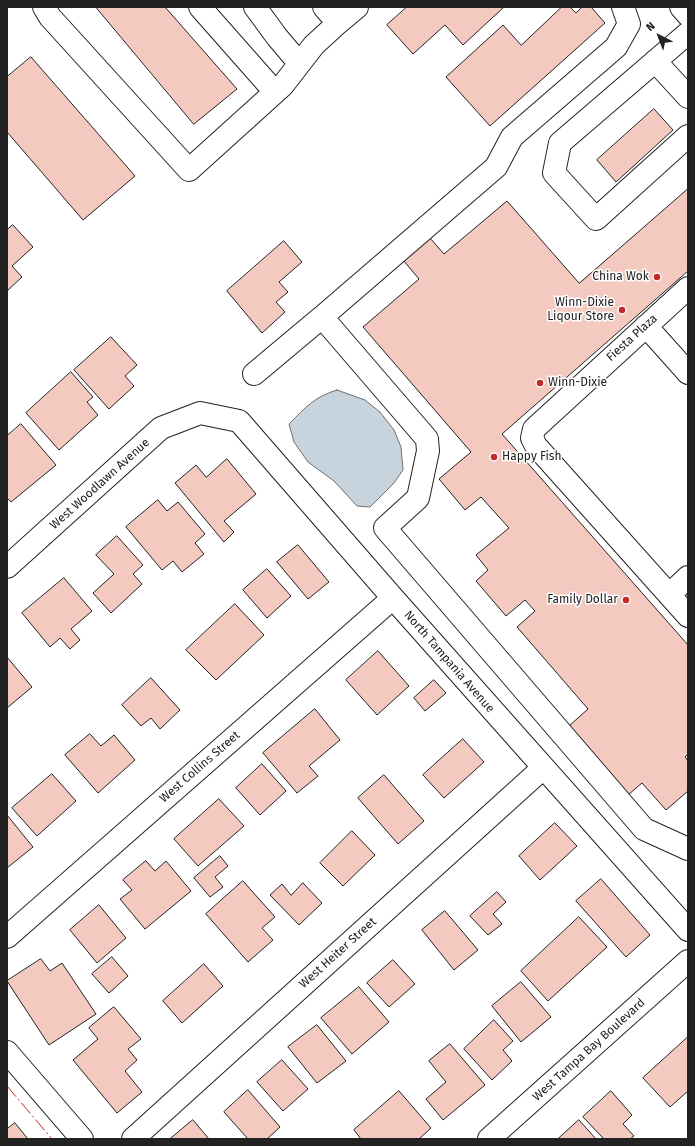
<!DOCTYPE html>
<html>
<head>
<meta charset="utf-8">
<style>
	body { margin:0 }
	#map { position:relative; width:695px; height:1146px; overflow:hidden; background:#fff; font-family:"Fira Sans",sans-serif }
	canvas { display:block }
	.frame { position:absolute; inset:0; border:8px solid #222; pointer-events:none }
	.north { position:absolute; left:639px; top:16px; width:40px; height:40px; -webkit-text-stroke:3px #fff; paint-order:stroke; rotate:318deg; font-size:11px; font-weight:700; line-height:16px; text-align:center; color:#222 }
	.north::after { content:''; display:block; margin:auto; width:14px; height:18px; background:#222; clip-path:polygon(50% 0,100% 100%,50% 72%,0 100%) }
</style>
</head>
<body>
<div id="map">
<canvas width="695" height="1146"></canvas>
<div class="frame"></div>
<div class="north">N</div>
</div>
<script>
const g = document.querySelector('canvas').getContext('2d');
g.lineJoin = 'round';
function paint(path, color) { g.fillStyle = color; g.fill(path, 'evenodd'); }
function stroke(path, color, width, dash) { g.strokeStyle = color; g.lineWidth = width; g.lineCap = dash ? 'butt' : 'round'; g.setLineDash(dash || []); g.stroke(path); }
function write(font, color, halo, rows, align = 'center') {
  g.font = font + ' "Fira Sans",sans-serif'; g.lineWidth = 3; g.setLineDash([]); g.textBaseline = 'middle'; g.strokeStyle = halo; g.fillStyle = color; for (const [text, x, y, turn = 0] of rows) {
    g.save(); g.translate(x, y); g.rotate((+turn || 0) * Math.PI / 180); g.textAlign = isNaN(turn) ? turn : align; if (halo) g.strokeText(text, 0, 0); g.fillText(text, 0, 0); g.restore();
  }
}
const water = new Path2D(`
	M337 390 365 400 380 412 394 430 401 447 403 470 394 483 370 507 357 506 334 481 308 462 294 442 289 424C306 407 314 397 337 390Z`);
paint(water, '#c7d3dd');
stroke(water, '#6f6f6f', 1);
const building = new Path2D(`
	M96 7H165L237 89 194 124Z
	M407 7H504L463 45 445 25 413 54 387 25Z
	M562 7H570L576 13 582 7H591L605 23 490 126 446 77 503 25 521 45Z
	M31 57 135 176 83 220 7 132V77Z
	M654 109 673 130 616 182 597 160Z
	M688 189V271L502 434 688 645V754L685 757 688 761V791L666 810 642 783 628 795 569 726 588 709 517 627 535 611 525 600 506 616 476 581 488 570 476 555 509 528 481 497 465 510 439 479 471 452 363 327 419 279 403 260 430 238 444 254 507 201 579 283Z
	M13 225 33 247 12 266 22 277 7 291V230Z
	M284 241 302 262 279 282 288 292 276 302 285 312 262 333 227 291Z
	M111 337 137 365 125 376 134 386 109 409 74 370Z
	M71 372 93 397 87 402 98 415 59 450 26 413Z
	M21 424 56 465 11 502 7 498V436Z
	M227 459 256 494 224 521 234 532 224 542 175 483 196 465 206 477Z
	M158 500 167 511 178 502 205 534 195 543 204 554 182 572 173 561 162 570 126 527Z
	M117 536 143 565 133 574 142 584 111 613 93 593 114 574 96 555Z
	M298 545 329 582 308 599 277 562Z
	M267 569 291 596 267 618 243 590Z
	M64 578 92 611 71 629 80 640 70 649 60 638 50 647 22 613Z
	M235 604 264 635 216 680 186 650Z
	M378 651 409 686 377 715 346 680Z
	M7 657 32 687 7 708Z
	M151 678 180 710 160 729 151 718 141 726 122 705Z
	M434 680 446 693 425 711 414 698Z
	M315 709 340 740 309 766 318 776 297 793 263 753Z
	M90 734 101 746 114 735 135 760 98 793 65 755Z
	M463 739 484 762 444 798 423 775Z
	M262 764 286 791 260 815 236 788Z
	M52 774 76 801 37 836 12 808Z
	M384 775 424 821 398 844 358 798Z
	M219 799 244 826 198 866 174 839Z
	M7 815 33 847 7 868Z
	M555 823 577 846 540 880 519 856Z
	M352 831 375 855 343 886 320 863Z
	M220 856 228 866 215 877 223 887 210 897 194 878Z
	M146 861 155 871 166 861 191 891 145 929 120 899 132 890 123 880Z
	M601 879 650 935 626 957 576 901Z
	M243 881 275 917 262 928 273 940 248 962 206 914Z
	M303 883 322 903 299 925 270 895 282 884 291 895Z
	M497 892 506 902 493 914 502 924 488 935 470 916Z
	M99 905 126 938 97 963 70 930Z
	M445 911 478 950 454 970 422 930Z
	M579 917 607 947 548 1001 521 971Z
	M112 957 128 976 109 993 92 974Z
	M41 959 50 971 62 963 96 1014 49 1045 7 981Z
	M393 960 415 984 389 1007 367 983Z
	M204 964 223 986 182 1023 163 1001Z
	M521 982 551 1017 521 1042 492 1006Z
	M359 987 389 1022 352 1054 321 1018Z
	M114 1007 141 1039 128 1049 137 1060 125 1071 142 1092 117 1113 73 1060 98 1039 89 1028Z
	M494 1020 513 1041 503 1050 512 1061 492 1080 464 1049Z
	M317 1025 346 1061 317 1083 288 1047Z
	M688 1037V1091L670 1107 643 1078Z
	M450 1044 485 1085 443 1120 426 1099 446 1082 429 1061Z
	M282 1060 308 1089 283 1111 257 1082Z
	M248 1090 280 1127 267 1139H248L224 1112Z
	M399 1091 431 1128 419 1139H361L354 1130Z
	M611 1091 632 1115 623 1124 634 1136 630 1139H604L583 1117Z
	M193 1120 209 1139H170Z
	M579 1120 596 1139H558Z
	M15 1123 28 1139H7V1129Z`);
paint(building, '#f3c9c0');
stroke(building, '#222', 1);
const minor = new Path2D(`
	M44 7 50 17 189 170 283 85 314 45 338 23 324 7
	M200 7 275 92
	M255 7 277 37 299 63
	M623 7 629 24 616 47 512 137 496 167 322 317 427 439 428 451 418 498 385 528 644 829 688 849
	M338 23 357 7
	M688 33 560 143 554 173 596 219 688 136
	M655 61 688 97
	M688 288 534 429 532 438 536 446 688 616
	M646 326 688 373
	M254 374 322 317
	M7 567 161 428 200 413 239 421 393 598 688 930
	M669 595 688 577
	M7 937 393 598
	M7 1052 82 1139
	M133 1139 543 768
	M489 1139 688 961`);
const major = new Path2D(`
	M681 7 688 15`);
stroke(minor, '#222', 24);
stroke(major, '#222', 24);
stroke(minor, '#fff', 22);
stroke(major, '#fff', 22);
stroke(new Path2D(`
	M7 1086 52 1139`), '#c62828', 1, [14, 3, 2, 3]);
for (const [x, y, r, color] of [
	[657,277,4,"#c62828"],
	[622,310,4,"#c62828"],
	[540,383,4,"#c62828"],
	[494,457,4,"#c62828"],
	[626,600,4,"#c62828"]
]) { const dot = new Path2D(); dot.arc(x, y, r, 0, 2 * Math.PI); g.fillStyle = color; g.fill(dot); stroke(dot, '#fff', 1.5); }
write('12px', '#222', '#fff', [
	["China Wok",649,277],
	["Winn-Dixie",614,303],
	["Liqour Store",614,317],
	["Winn-Dixie",548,383,"left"],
	["Happy Fish",502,457,"left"],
	["Family Dollar",618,600]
], 'right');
write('12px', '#222', '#fff', [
	["Fiesta Plaza",632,338,-42],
	["West Woodlawn Avenue",100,484,-42],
	["North Tampania Avenue",449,662,49],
	["West Collins Street",200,767,-41],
	["West Heiter Street",338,953,-42],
	["West Tampa Bay Boulevard",589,1050,-42]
]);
</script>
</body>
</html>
